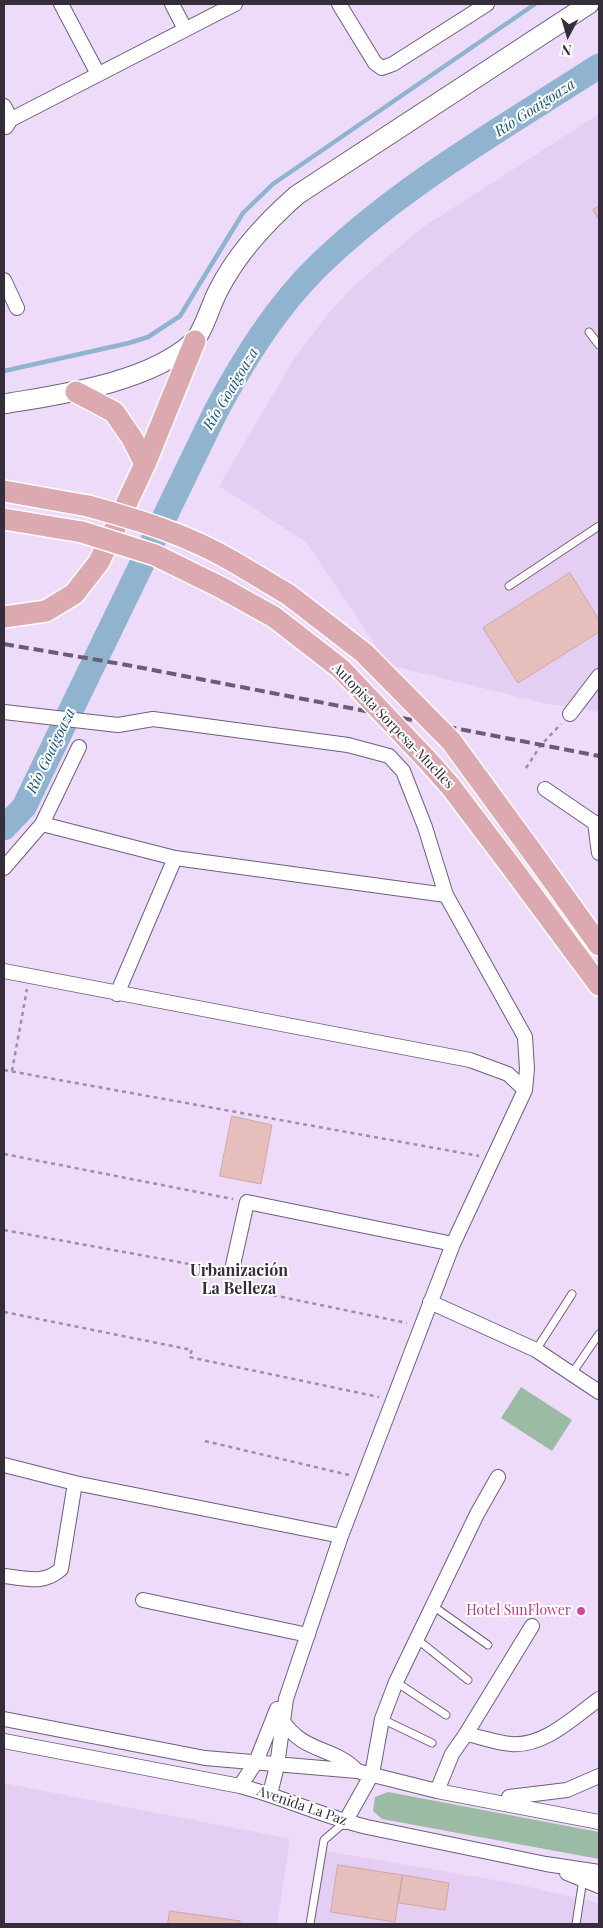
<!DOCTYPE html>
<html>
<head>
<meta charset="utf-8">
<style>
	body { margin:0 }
	#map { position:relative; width:603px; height:1928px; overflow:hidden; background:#eedbfa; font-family:"Playfair Display",serif }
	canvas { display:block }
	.frame { position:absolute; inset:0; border:5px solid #352e3a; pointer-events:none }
	.north { position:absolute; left:543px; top:10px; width:50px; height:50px; -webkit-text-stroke:4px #fff; paint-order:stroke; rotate:186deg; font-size:14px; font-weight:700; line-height:20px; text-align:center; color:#352e3a }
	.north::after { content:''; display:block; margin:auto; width:18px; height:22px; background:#352e3a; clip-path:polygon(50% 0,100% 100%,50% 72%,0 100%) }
</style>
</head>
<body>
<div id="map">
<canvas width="603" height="1928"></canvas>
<div class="frame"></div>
<div class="north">N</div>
</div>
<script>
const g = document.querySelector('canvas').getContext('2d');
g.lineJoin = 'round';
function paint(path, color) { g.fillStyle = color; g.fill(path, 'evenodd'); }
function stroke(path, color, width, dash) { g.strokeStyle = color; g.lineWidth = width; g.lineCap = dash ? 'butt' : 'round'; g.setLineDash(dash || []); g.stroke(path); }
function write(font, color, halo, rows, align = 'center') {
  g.font = font + ' "Playfair Display",serif'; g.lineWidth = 4; g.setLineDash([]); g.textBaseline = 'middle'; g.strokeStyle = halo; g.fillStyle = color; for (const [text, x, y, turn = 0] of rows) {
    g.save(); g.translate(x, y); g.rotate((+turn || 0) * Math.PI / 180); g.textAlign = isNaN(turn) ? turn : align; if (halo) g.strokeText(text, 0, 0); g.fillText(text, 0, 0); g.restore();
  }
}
paint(new Path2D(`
	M599 114V712L543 703 389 665 306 542 219 486 294 359 332 309 358 282 422 228Z
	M4 1783 290 1839 277 1924H4Z
	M325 1851 507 1882 599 1903V1924H314Z`), '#e4cef3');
paint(new Path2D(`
	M521 1387 572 1420 552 1451 501 1418Z
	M388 1792 599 1832V1859L382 1819 373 1811 375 1797Z`), '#9cbba5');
stroke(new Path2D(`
	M4 371 129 343 148 337 180 316 243 213 273 184 535 4`), '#90b4d0', 4.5);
stroke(new Path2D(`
	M4 828 24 807 216 411C244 359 276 307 318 266 400 186 503 128 599 66`), '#90b4d0', 25);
const building = new Path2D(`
	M599 206V220L593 210Z
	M570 573 599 620V632L518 683 483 628Z
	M232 1116 272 1125 261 1184 220 1176Z
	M338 1865 402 1875 395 1922 331 1912Z
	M403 1875 449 1883 445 1910 399 1903Z
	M170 1911 240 1921V1924H168Z`);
paint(building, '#e6bebb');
stroke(building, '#cea7a4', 1);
const lane = new Path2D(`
	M589 332 599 345
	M509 586 599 526
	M536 1350 572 1294
	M573 1372 599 1334
	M433 1606 488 1645
	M418 1640 468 1680
	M396 1682 446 1715
	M382 1719 432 1743
	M310 1924 324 1840 345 1822
	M576 1924 583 1879`);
const street = new Path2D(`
	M61 4 98 74
	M172 4 185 29
	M339 4 375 63 382 68 393 64 487 4
	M4 106 11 119 6 127
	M4 123 235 4
	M4 280 17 308
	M4 712 118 725 153 719 348 745 389 756 403 771 425 827 446 895 525 1037 527 1069 525 1090 453 1244 341 1536 286 1699 277 1766 270 1794
	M570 714 599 676
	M545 789 595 823H599
	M595 823 599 853
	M42 824 175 858 446 895
	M4 868 42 824 79 747
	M4 971 470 1060 508 1074 525 1090
	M117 994 175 858
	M233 1265 247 1202 453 1244
	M430 1302 536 1350 599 1392
	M4 1465 75 1483 341 1536
	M4 1576C25 1578 44 1585 61 1569L75 1483
	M143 1600 308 1635
	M4 1719 205 1758 357 1771 437 1791 599 1822
	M282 1720C304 1754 334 1746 357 1771
	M466 1734 532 1626
	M4 1741 240 1786C283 1797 324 1817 367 1827L546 1864 599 1872
	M240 1786 256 1762 277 1709
	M437 1791 452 1754 466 1734C481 1737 497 1743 511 1744 544 1747 574 1717 599 1699
	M509 1797 567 1790 599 1776
	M345 1822 372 1774 382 1719 396 1682 477 1514 498 1477
	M567 1873 599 1886`);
const secondary = new Path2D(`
	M4 404C62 394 148 383 193 342 203 333 211 304 218 291 237 253 265 223 297 195L589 4`);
const primary = new Path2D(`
	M76 392 114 412 132 438 145 464
	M4 491 88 506
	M4 519 82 532
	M234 562 289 595
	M220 587 274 617
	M4 617 46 611 74 594 99 562 145 464 195 341
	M533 853 599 945
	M513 869 599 985`);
stroke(lane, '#6f5f7a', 9);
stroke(street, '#6f5f7a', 16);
stroke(secondary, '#6f5f7a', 21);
stroke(primary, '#fff', 24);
stroke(new Path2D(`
	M526 768 541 745 561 724
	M4 1070 479 1156
	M12 1071 27 989
	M4 1154 233 1199
	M4 1230 206 1267
	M234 1287 407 1323
	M4 1312 192 1350 189 1357 379 1397
	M205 1441 349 1475`), '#9c8ea5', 2.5, [4, 4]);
stroke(lane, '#fff', 7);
stroke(street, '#fff', 14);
stroke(secondary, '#fff', 19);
stroke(primary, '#dca9b1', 21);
stroke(new Path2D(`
	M4 644 127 665 599 756`), '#685e6f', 4, [10, 5]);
const primaryBridge = new Path2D(`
	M88 506C139 520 188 535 234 562
	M82 532 155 555 220 587
	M289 595 364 653 451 741 533 853
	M274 617 341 669 429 762 451 787 513 869`);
stroke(primaryBridge, '#fff', 24, []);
stroke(primaryBridge, '#dca9b1', 21);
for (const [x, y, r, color] of [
	[581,1611,5,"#d1479c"]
]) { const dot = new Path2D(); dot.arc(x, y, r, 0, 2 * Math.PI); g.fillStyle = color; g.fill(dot); stroke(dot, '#fff', 2); }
write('14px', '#352e3a', '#fff', [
	["Autopista Sorpesa-Muelles",393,726,46],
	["Avenida La Paz",302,1806,19]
]);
write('14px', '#b23c85', '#fff', [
	["Hotel SunFlower",571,1611]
], 'right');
write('italic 15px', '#175379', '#fff', [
	["Río Goaigoaza",535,108,-33],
	["Río Goaigoaza",231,389,-59],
	["Río Goaigoaza",51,751,-64]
]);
write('bold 16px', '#352e3a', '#fff', [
	["Urbanización",239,1271],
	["La Belleza",239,1289]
]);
</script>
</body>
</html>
